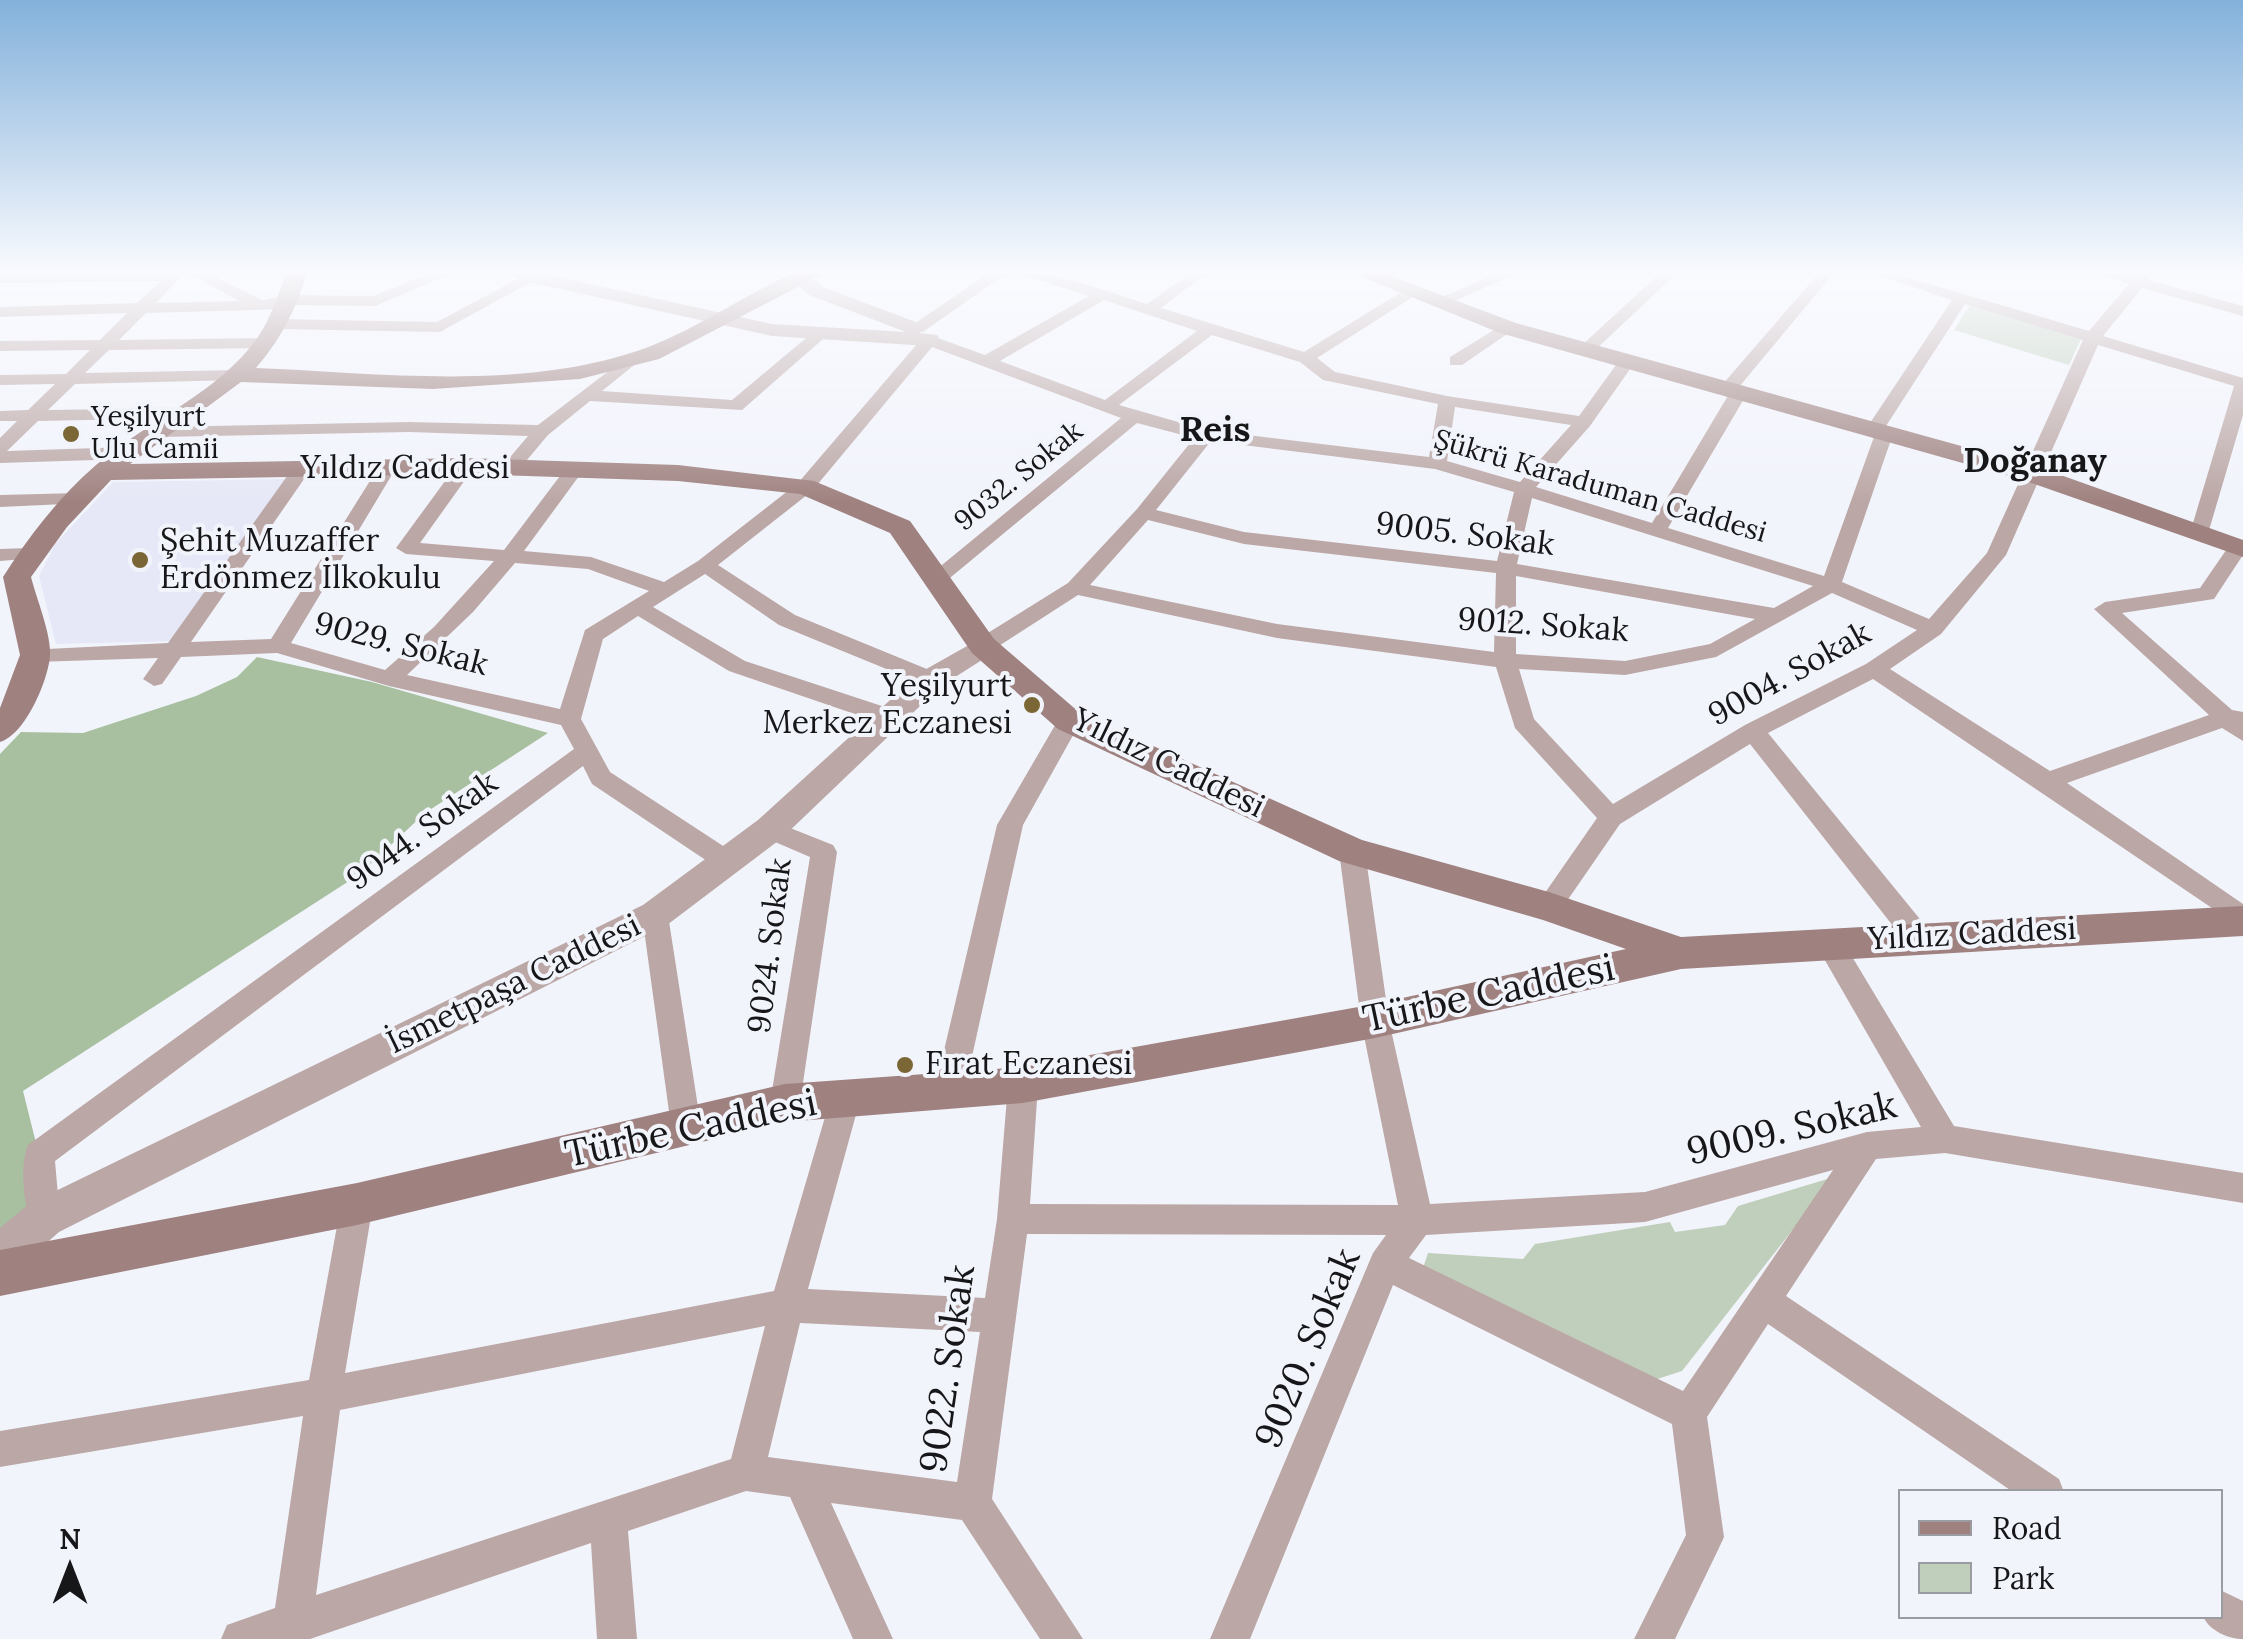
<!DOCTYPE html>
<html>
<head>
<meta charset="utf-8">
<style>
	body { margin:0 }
	#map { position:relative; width:2243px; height:1639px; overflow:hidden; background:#f2f4fc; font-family:Lora,serif }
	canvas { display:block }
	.legend { position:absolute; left:1898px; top:1489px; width:325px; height:130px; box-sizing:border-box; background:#f2f4fc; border:2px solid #9a9ca2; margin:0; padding:12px 18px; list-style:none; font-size:30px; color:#17171a }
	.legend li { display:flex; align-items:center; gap:20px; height:50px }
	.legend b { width:50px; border:2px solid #9a9ca2 }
	.north { position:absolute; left:20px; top:1519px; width:100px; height:100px; -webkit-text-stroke:8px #f2f4fc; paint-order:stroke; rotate:0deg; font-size:28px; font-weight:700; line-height:40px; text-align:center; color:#17171a }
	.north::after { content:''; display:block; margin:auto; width:35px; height:45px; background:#17171a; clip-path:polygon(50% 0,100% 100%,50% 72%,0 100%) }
</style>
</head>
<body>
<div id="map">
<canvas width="2243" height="1639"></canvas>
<ul class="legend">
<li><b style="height:12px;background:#9f8280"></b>Road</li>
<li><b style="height:28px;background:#c0cfbb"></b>Park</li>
</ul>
<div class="north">N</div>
</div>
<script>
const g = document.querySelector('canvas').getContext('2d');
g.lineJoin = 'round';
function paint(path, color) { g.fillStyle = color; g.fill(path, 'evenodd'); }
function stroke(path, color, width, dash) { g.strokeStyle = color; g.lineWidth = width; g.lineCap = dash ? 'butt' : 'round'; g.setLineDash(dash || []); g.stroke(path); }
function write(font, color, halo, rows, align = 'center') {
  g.font = font + ' Lora,serif'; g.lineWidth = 8; g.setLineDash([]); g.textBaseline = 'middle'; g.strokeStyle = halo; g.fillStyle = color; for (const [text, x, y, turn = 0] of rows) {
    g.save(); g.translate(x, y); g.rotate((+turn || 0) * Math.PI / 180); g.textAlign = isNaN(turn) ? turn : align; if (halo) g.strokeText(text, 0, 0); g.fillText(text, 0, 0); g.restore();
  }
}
paint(new Path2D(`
	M286 479 178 641 56 644 39 576 55 544 113 482Z`), '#e6e8f7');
paint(new Path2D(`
	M1970 305 2082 337 2069 365 1954 330Z
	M1834 1177 1682 1371 1648 1382 1422 1271 1428 1253 1523 1259 1535 1244 1670 1222 1675 1232 1725 1225 1738 1206Z`), '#c0cfbb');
paint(new Path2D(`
	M257 657 372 682 548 733 425 813 360 874 23 1091 39 1155 42 1196 0 1245V754L21 732 83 733 196 696 237 677Z`), '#a8c0a0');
paint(new Path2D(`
	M0 274H183L156 303 239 301 191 274H209L262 300 290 295 373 296 428 274H449L375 306 296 305 289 309 146 313 119 340 268 338 276 343 268 348 109 350 85 373 238 370 246 375 238 380 75 384 48 410 187 408 196 413 187 418 38 421 7 451 127 447 136 453 127 459 0 463V438L17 421H0V411L28 410 55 384 0 385V375L66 374 90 350 0 351V341L100 340 127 313 0 317V307L137 303 161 281 0 283Z
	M527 274 540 277 440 332 278 329 270 324 278 319 437 322Z
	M987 274H1005L923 332H911V326Z
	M1020 274C1065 274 1106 291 1147 304L1189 274H1205L1161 308 1304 352 1406 289H1416V295L1317 358 1335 372 1447 396 1579 416 1621 358H1633L1635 362 1590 426 1536 487 1652 523 1729 394 1722 393V385L1818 274H1833L1739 387 1748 392 1668 528 1824 576 1875 434 1866 429 1952 300 1874 274H1896L2089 331 2129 284 2103 274H2152L2148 280 2243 306V316L2142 288 2103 336 2243 378V415L2207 537H2193L2190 533 2234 386 2098 345 2006 555 1941 634 1890 669 2050 771 2209 715 2094 609 2105 602 2200 588 2231 543 2243 542V555L2214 599 2122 613 2232 710 2243 712V741L2222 728 2067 783 2243 904V929L1873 679 1768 733 1928 929 1932 937 1928 945 1918 948 1908 945 1750 744 1620 824 1558 914 1549 918 1540 914 1536 907 1540 900 1597 818 1515 728 1496 667 1277 638 1078 595 991 651H975L972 646 975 641 1068 583 1137 509 1194 438 1137 423 945 582H931L928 578 931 574 1121 418 932 347 812 491 718 565 795 615 939 674 942 679 939 684H923L779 625 705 574 653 607 745 661 894 710 898 716 894 722H878L729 671 638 616 603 639 581 719 610 772 737 855 741 862 737 869H719L592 784 583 766 55 1161 60 1218 55 1229 44 1233 33 1229C24 1208 19 1166 28 1145L574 749 561 725 389 686 277 653 181 657 162 684 154 686 143 679 158 658 35 662 24 655 27 650 168 643 295 465 302 463 311 469 191 642 271 639 378 468 387 462 396 468 291 643 385 670 434 627 494 561 406 554 396 548 459 462 466 460 475 466 420 543 504 550 566 468 573 466 582 472 524 551 591 557 664 582 698 561 798 483 923 337H935L985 355 1089 296ZM1104 300 1197 331 1105 400 1000 361ZM1965 304 2083 340 1987 553 1929 619 1842 582 1894 431 1886 426ZM1212 335 1300 362 1323 380 1438 404 1429 457 1206 430 1119 405ZM1455 407 1571 425 1520 482 1447 461ZM1211 441 1435 469 1514 492 1497 561 1244 532 1156 510ZM1532 498 1813 586 1774 608 1517 564ZM1148 520 1244 544 1496 573 1494 652 1277 624 1090 585ZM515 563 588 569 649 591 585 630 560 709 407 675 473 612ZM1516 576 1755 619 1710 644 1625 661 1516 654ZM1832 593 1917 630 1866 664 1745 725 1613 804 1534 719 1519 669 1625 675 1716 657Z
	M1495 274H1515L1443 306 1429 303Z
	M1659 274H1676L1593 352H1581V346Z
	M1502 325 1516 328 1462 365H1450V357Z
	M818 328 832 331 742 410 590 401 548 435 516 473 509 475 500 469 528 436 409 432 160 437 151 432 160 427 409 422 538 425 627 357 635 362 633 366 602 391 732 400Z
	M79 493 86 495V503L0 507V495Z
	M30 548 37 550V558L0 561V549Z
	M1069 713 1081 721 1023 825 964 1093 960 1102 949 1106 938 1102 934 1093 997 825 1061 715Z
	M770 820 833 845 837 852 800 1103 796 1113 785 1116 774 1113 770 1103 810 857 761 836 757 829 761 822Z
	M1352 841 1361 844 1365 851 1389 1021 1430 1204 1645 1192 1867 1132 1921 1127 1815 943 1819 935 1829 932 1839 935 1954 1126 2243 1173V1203L1945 1153 1876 1159 1786 1296 2059 1479 2064 1492H2013L1768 1324 1707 1417 1724 1537 1718 1550 1675 1639H1634L1686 1535 1672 1424 1393 1285 1250 1639H1210L1373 1253 1386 1235 1027 1234 992 1499 1083 1639H1040L962 1520 831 1503 893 1639H853L790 1497 746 1491 628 1531 637 1639H597L591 1543 310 1639H221L227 1625 275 1608 303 1416 0 1467V1431L309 1380 341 1204 346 1193 357 1189 368 1193 373 1204 345 1373 774 1291 830 1100 834 1090 845 1087 856 1090 860 1100 808 1289 985 1298 997 1219 1008 1085 1012 1076 1023 1072 1034 1076 1038 1085 1030 1204 1398 1205 1361 1021 1339 851 1343 844ZM1833 1170 1683 1391 1409 1258 1426 1235 1645 1222ZM800 1323 980 1332 957 1482 768 1457ZM765 1326 731 1459 316 1595 340 1410Z
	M655 904 664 907 668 915 701 1126 697 1136 686 1140 675 1136 671 1126 642 915 646 907Z
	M2220 1590 2243 1601V1639C2229 1639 2209 1631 2203 1616H2220Z`), '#bba7a6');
paint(new Path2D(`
	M510 274H545L772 324 906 332 809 295 786 274H808L823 287 921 324 924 328 919 333 937 335 940 340 929 346 772 336 520 280Z
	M983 637 993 639 997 646 993 653 941 686 782 838 667 925 59 1232 15 1271 0 1277V1228L29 1204 643 905 758 820 921 672Z`), '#bba7a6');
paint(new Path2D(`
	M286 274H307C295 311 281 339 256 368 380 373 517 391 637 351 688 334 733 302 781 279L794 274H823L659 359 580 379 433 389 241 382 130 464 466 458 678 465 814 481 910 521 994 639 1080 713 1362 840 1549 892 1681 937 2243 906V936L1681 969 1375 1038 1023 1103 785 1122 357 1225 0 1296V1250L357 1183 785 1084 1023 1067 1375 1004 1626 949 1543 920 1339 861 1058 729 972 653 890 533 800 494 678 481 466 474 111 480 67 527 31 577C36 597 52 636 50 656 48 681 25 735 0 742V708L20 655 3 577C29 536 59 497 96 465 147 421 219 393 258 337 271 317 278 296 286 274Z
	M1355 274H1385L1516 323 2041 468 2243 540V557L2023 480 1500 333Z`), '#9f8280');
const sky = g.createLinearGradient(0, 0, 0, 503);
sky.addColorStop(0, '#83b1db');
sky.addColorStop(0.54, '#f9fafe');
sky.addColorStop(1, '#f9fafe00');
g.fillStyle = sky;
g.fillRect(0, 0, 2243, 503);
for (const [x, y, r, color] of [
	[71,434,10,"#7b6736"],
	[140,560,10,"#7b6736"],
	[1032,705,10,"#7b6736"],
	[905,1065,10,"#7b6736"]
]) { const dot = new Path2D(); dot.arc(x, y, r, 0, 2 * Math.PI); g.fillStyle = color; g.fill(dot); stroke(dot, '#f2f4fc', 4); }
write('28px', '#17171a', '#f2f4fc', [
	["Yeşilyurt",91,418],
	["Ulu Camii",91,450]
], 'left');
write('28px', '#17171a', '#f2f4fc', [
	["9032. Sokak",1019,477,-39],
	["Şükrü Karaduman Caddesi",1600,487,16]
]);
write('32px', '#17171a', '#f2f4fc', [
	["Yıldız Caddesi",405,469],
	["9005. Sokak",1465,535,7],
	["9012. Sokak",1543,626,4],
	["9029. Sokak",401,645,14],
	["9004. Sokak",1790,675,-29],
	["Yıldız Caddesi",1168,764,26],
	["9044. Sokak",423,832,-36],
	["Yıldız Caddesi",1972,935,-3],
	["9024. Sokak",771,946,-83],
	["İsmetpaşa Caddesi",514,985,-26]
]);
write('32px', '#17171a', '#f2f4fc', [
	["Şehit Muzaffer",160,542],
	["Erdönmez İlkokulu",160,579],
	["Yeşilyurt",1012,687,"right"],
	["Merkez Eczanesi",1012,724,"right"],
	["Fırat Eczanesi",925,1065]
], 'left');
write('bold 35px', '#17171a', '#f2f4fc', [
	["Reis",1215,431],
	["Doğanay",2035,462]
]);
write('38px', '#17171a', '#f2f4fc', [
	["Türbe Caddesi",1489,995,-12],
	["Türbe Caddesi",691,1130,-12],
	["9009. Sokak",1792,1130,-13],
	["9020. Sokak",1309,1349,-67],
	["9022. Sokak",949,1369,-82]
]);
</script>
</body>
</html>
